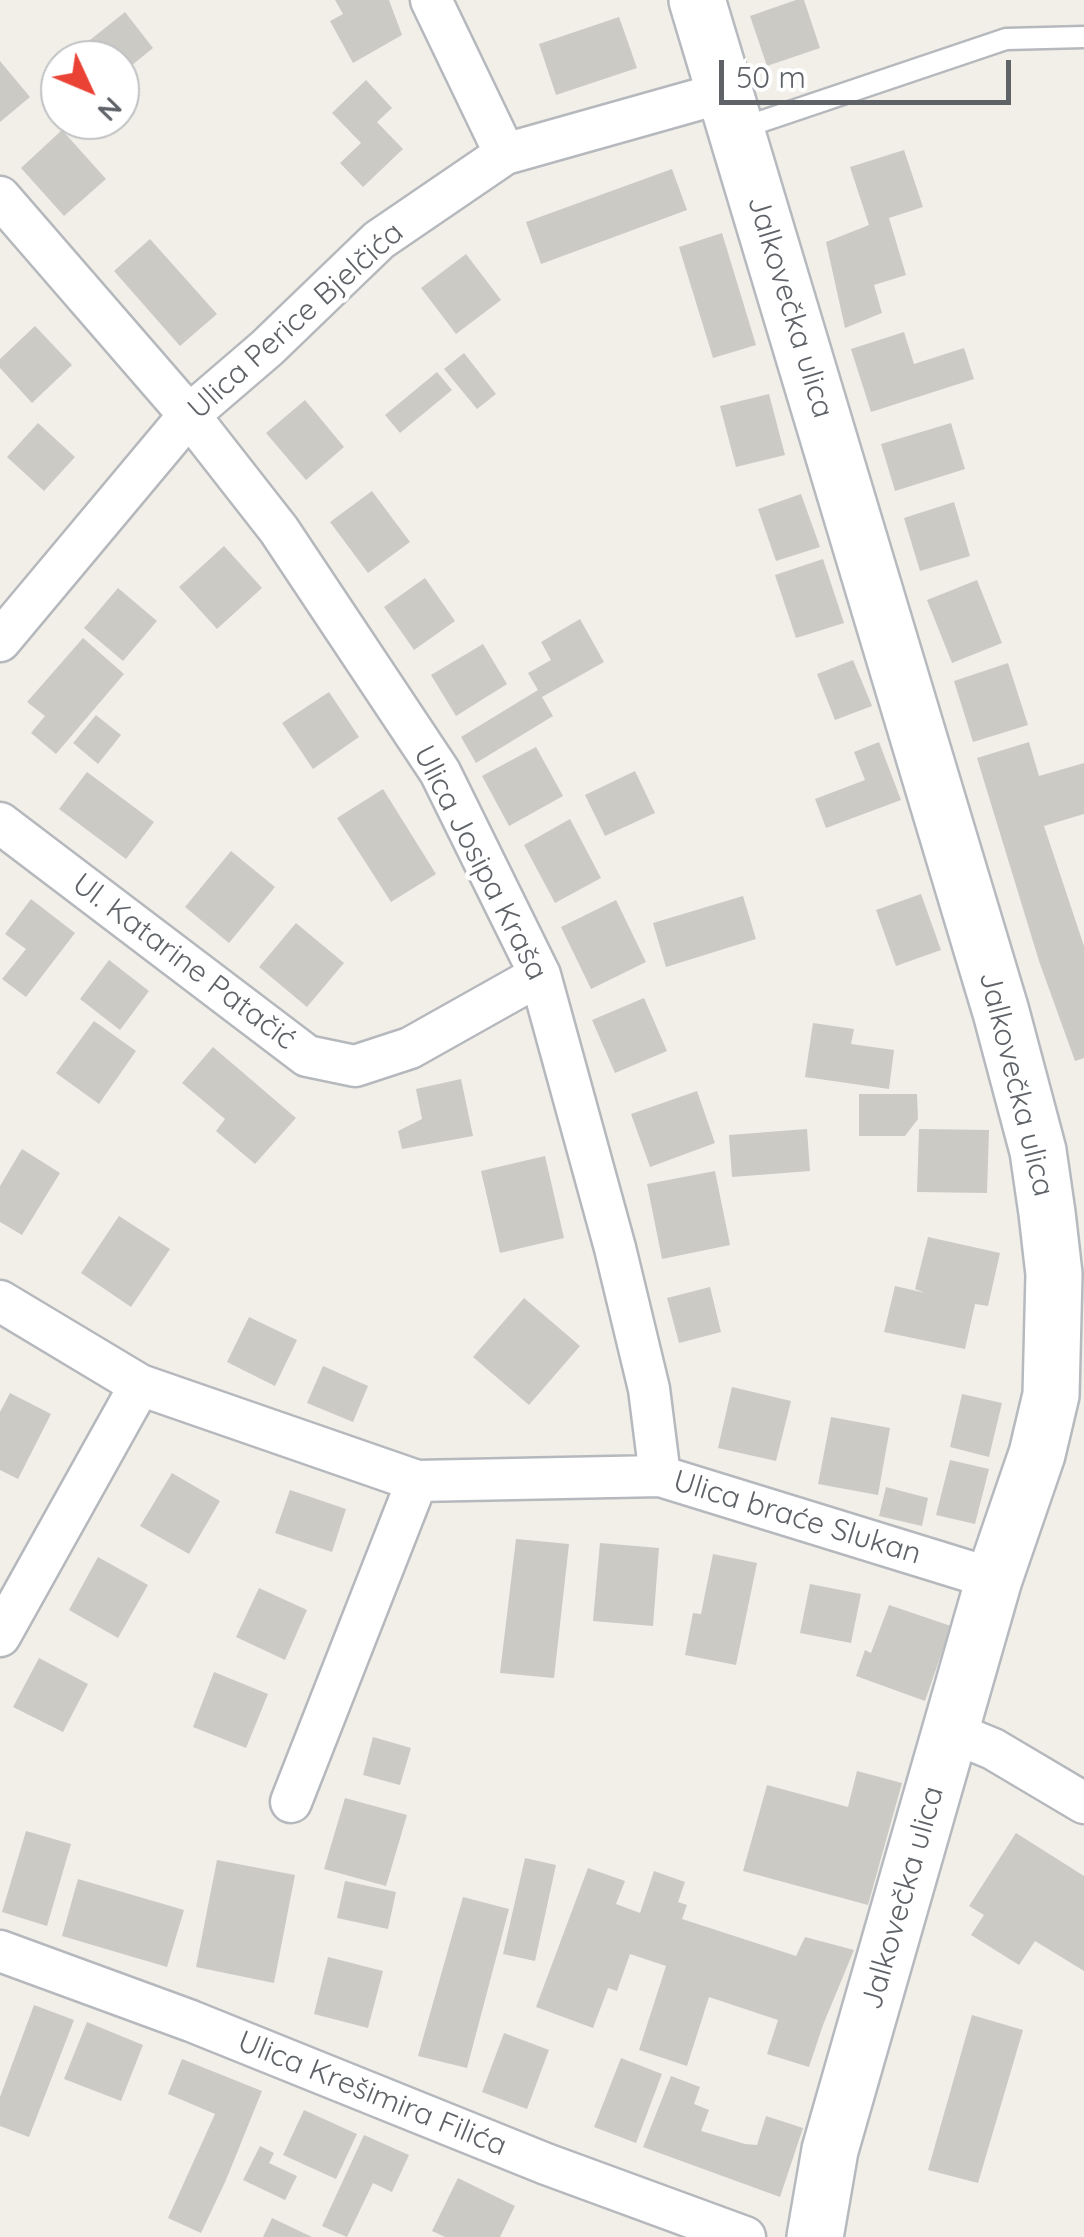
<!DOCTYPE html>
<html>
<head>
<meta charset="utf-8">
<style>
	body { margin:0 }
	#map { position:relative; width:1084px; height:2237px; overflow:hidden; background:#f1efe8; font-family:Quicksand,sans-serif }
	canvas { display:block }
	.north { position:absolute; left:40px; top:40px; width:100px; height:100px; box-sizing:border-box; background:#fff; border:2px solid #bfc1c3; border-radius:50%; rotate:134deg; font-size:28px; font-weight:700; line-height:40px; text-align:center; color:#5f6368 }
	.north::after { content:''; display:block; margin:auto; width:35px; height:45px; background:#ea4335; clip-path:polygon(50% 0,100% 100%,50% 72%,0 100%) }
	.scale { position:absolute; left:719px; top:60px; width:292px; height:45px; box-sizing:border-box; border:5px solid #5f6368; border-top:0; padding-left:12px; font-size:30px; line-height:35px; white-space:nowrap; color:#5f6368; -webkit-text-stroke:8px #fff; paint-order:stroke }
</style>
</head>
<body>
<div id="map">
<canvas width="1084" height="2237"></canvas>
<div class="north">N</div>
<div class="scale">50 m</div>
</div>
<script>
const g = document.querySelector('canvas').getContext('2d');
g.lineJoin = 'round';
function paint(path, color) { g.fillStyle = color; g.fill(path, 'evenodd'); }
function stroke(path, color, width, dash) { g.strokeStyle = color; g.lineWidth = width; g.lineCap = dash ? 'butt' : 'round'; g.setLineDash(dash || []); g.stroke(path); }
function write(font, color, halo, rows, align = 'center') {
  g.font = font + ' Quicksand,sans-serif'; g.lineWidth = 9; g.setLineDash([]); g.textBaseline = 'middle'; g.strokeStyle = halo; g.fillStyle = color; for (const [text, x, y, turn = 0] of rows) {
    g.save(); g.translate(x, y); g.rotate((+turn || 0) * Math.PI / 180); g.textAlign = isNaN(turn) ? turn : align; if (halo) g.strokeText(text, 0, 0); g.fillText(text, 0, 0); g.restore();
  }
}
paint(new Path2D(`
	M335 0H389L402 35 353 63 330 21 343 14Z
	M796 0H804L820 48 767 66 750 16Z
	M125 12 153 48 120 75V60H98L85 44Z
	M619 17 637 68 556 95 539 44Z
	M0 61 30 97 0 122Z
	M366 80 392 108 377 122 403 149 363 187 340 163 361 143 332 113Z
	M62 130 106 179 64 216 21 168Z
	M904 150 923 207 889 218 906 275 874 285 882 313 845 328 826 242 869 225 850 167Z
	M672 169 687 210 541 264 526 222Z
	M722 233 756 345 713 358 679 247Z
	M150 239 217 314 180 346 114 271Z
	M466 254 501 300 456 334 421 288Z
	M35 326 72 365 32 403 0 368V359Z
	M904 332 914 364 964 348 974 379 871 412 851 349Z
	M464 353 496 394 477 409 444 369Z
	M437 372 452 390 400 433 385 415Z
	M769 394 785 455 736 467 720 406Z
	M305 400 344 447 306 480 266 433Z
	M38 423 75 457 44 491 7 457Z
	M951 423 965 469 895 491 881 444Z
	M372 491 410 542 368 573 330 522Z
	M801 494 820 547 776 561 758 509Z
	M954 502 970 556 920 571 904 518Z
	M224 546 262 588 217 629 179 587Z
	M823 559 844 623 796 638 775 575Z
	M425 578 455 621 414 650 384 607Z
	M977 580 1002 643 952 663 927 600Z
	M118 588 157 621 123 661 84 628Z
	M580 619 604 662 542 697 553 716 476 763 461 737 538 690 528 673 551 660 541 642Z
	M83 638 124 674 56 754 31 733 45 716 27 702Z
	M483 644 507 684 456 716 431 675Z
	M853 660 872 706 835 720 817 674Z
	M1008 663 1028 725 973 742 954 681Z
	M329 692 359 737 313 769 282 723Z
	M96 715 121 735 98 764 73 743Z
	M879 742 901 800 826 828 815 799 865 780 854 752Z
	M1029 742 1039 776 1084 763V814L1044 826 1084 946V1058L1075 1061 1039 961 977 758Z
	M536 747 563 796 509 826 482 776Z
	M635 771 655 813 605 836 585 795Z
	M87 772 154 822 126 859 59 809Z
	M383 789 436 874 391 902 337 818Z
	M570 819 601 878 555 903 524 845Z
	M231 851 275 887 229 943 185 907Z
	M921 894 941 950 896 966 876 910Z
	M743 896 756 939 666 967 653 923Z
	M31 899 75 933 26 997 2 979 26 949 5 934Z
	M616 900 646 962 591 989 561 927Z
	M296 923 344 963 307 1007 259 967Z
	M109 960 149 991 120 1030 80 999Z
	M644 998 667 1051 615 1073 592 1020Z
	M94 1021 136 1051 99 1104 56 1073Z
	M813 1023 854 1029 851 1044 894 1050 889 1089 805 1077Z
	M213 1047 296 1118 255 1164 216 1131 225 1119 182 1083Z
	M461 1079 473 1136 402 1149 398 1131 422 1119 416 1089Z
	M697 1091 715 1143 650 1167 631 1114Z
	M859 1094H917L918 1119 905 1136H859Z
	M807 1129 810 1171 732 1177 729 1135Z
	M919 1129 989 1130 987 1193 917 1192Z
	M22 1149 60 1173 22 1235 0 1222V1186Z
	M545 1156 564 1238 500 1253 481 1171Z
	M715 1171 730 1245 662 1259 647 1184Z
	M119 1216 170 1249 131 1307 81 1273Z
	M928 1237 1000 1253 988 1306 975 1304 965 1349 884 1332 895 1286 925 1293 915 1289Z
	M710 1287 721 1332 679 1343 667 1298Z
	M524 1298 580 1346 529 1405 473 1357Z
	M249 1317 297 1340 275 1386 227 1362Z
	M323 1366 368 1386 353 1422 307 1403Z
	M732 1387 791 1401 776 1461 718 1448Z
	M10 1393 51 1414 18 1479 0 1470V1412Z
	M962 1394 1002 1403 989 1457 950 1447Z
	M831 1417 890 1428 878 1495 818 1484Z
	M950 1460 989 1469 975 1524 936 1515Z
	M172 1473 220 1501 189 1554 140 1526Z
	M886 1487 928 1498 922 1526 879 1516Z
	M290 1490 346 1509 332 1552 275 1533Z
	M516 1539 569 1544 554 1678 500 1673Z
	M600 1543 659 1548 653 1626 593 1621Z
	M713 1554 757 1563 736 1665 685 1655 693 1613 701 1614Z
	M98 1557 148 1585 118 1638 69 1610Z
	M810 1584 861 1594 851 1643 800 1633Z
	M259 1588 307 1610 285 1660 236 1637Z
	M889 1605 951 1626 925 1701 856 1676 865 1650 871 1653Z
	M39 1658 88 1684 63 1732 13 1707Z
	M214 1672 268 1694 246 1748 193 1727Z
	M373 1737 411 1748 400 1785 363 1775Z
	M857 1771 902 1783 868 1905 743 1871 767 1785 848 1807Z
	M345 1798 407 1815 386 1886 324 1869Z
	M26 1831 71 1844 47 1926 2 1912Z
	M1016 1833 1084 1876V1971L1035 1941 1019 1965 971 1935 984 1915 969 1906Z
	M525 1858 556 1865 535 1961 503 1954Z
	M217 1860 295 1875 274 1983 196 1967Z
	M588 1868 625 1881 616 1904 640 1913 654 1871 685 1882 678 1902 687 1905 682 1919 796 1956 805 1937 854 1950 823 2025 809 2067 767 2054 778 2020 709 1997 687 2066 639 2050 666 1966 630 1954 617 1991 608 1988 593 2028 536 2007Z
	M78 1879 184 1910 167 1967 62 1936Z
	M345 1881 396 1892 388 1929 337 1918Z
	M463 1897 509 1909 467 2068 418 2056Z
	M328 1957 383 1971 368 2028 314 2014Z
	M34 2005 74 2020 29 2137 0 2126V2097Z
	M972 2015 1023 2030 978 2183 928 2170Z
	M87 2022 143 2045 121 2101 64 2079Z
	M504 2033 549 2050 527 2109 482 2092Z
	M621 2058 662 2074 636 2143 594 2127Z
	M182 2059 262 2091 226 2180 201 2233 168 2218 215 2114 168 2094Z
	M671 2076 700 2087 694 2104 709 2110 701 2131 745 2144 757 2145 766 2116 803 2128 780 2197 643 2147Z
	M304 2110 357 2134 336 2179 283 2155Z
	M364 2135 409 2155 392 2192 373 2183 347 2237 322 2226Z
	M260 2146 274 2153 269 2163 297 2176 285 2200 243 2180Z
	M458 2178 515 2206 500 2237H445L432 2231Z
	M272 2218 312 2237H263Z`), '#cccac5');
const lane = new Path2D(`
	M739 129 1006 39 1084 37`);
const street = new Path2D(`
	M431 0 505 154
	M0 197 189 415 279 530 440 772 540 975 615 1248 649 1389 660 1476
	M0 641 189 415 267 348 379 240 505 154 725 92
	M0 823 307 1056 355 1066 410 1048 540 975
	M0 1301 140 1385 417 1481 660 1476 994 1579
	M0 1636 140 1385
	M952 1732 993 1749 1084 1803
	M291 1802 417 1481
	M0 1951 191 2021 546 2164 745 2237`);
const secondary = new Path2D(`
	M697 0 1001 1012 1038 1151 1047 1213 1054 1274 1051 1395 1037 1454 994 1579 830 2150 815 2237`);
stroke(lane, '#b5b8bc', 25);
stroke(street, '#b5b8bc', 45);
stroke(secondary, '#b6babf', 60);
stroke(lane, '#fff', 20);
stroke(street, '#fff', 40);
stroke(secondary, '#fff', 55);
write('30px', '#5f6368', '#fff', [
	["Jalkovečka ulica",790,307,73],
	["Ulica Perice Bjelčića",296,321,-42],
	["Ulica Josipa Kraša",480,863,63],
	["Ul. Katarine Patačić",184,962,37],
	["Jalkovečka ulica",1016,1084,76],
	["Ulica braće Slukan",797,1518,17],
	["Jalkovečka ulica",903,1898,-74],
	["Ulica Krešimira Filića",372,2094,22]
]);
</script>
</body>
</html>
